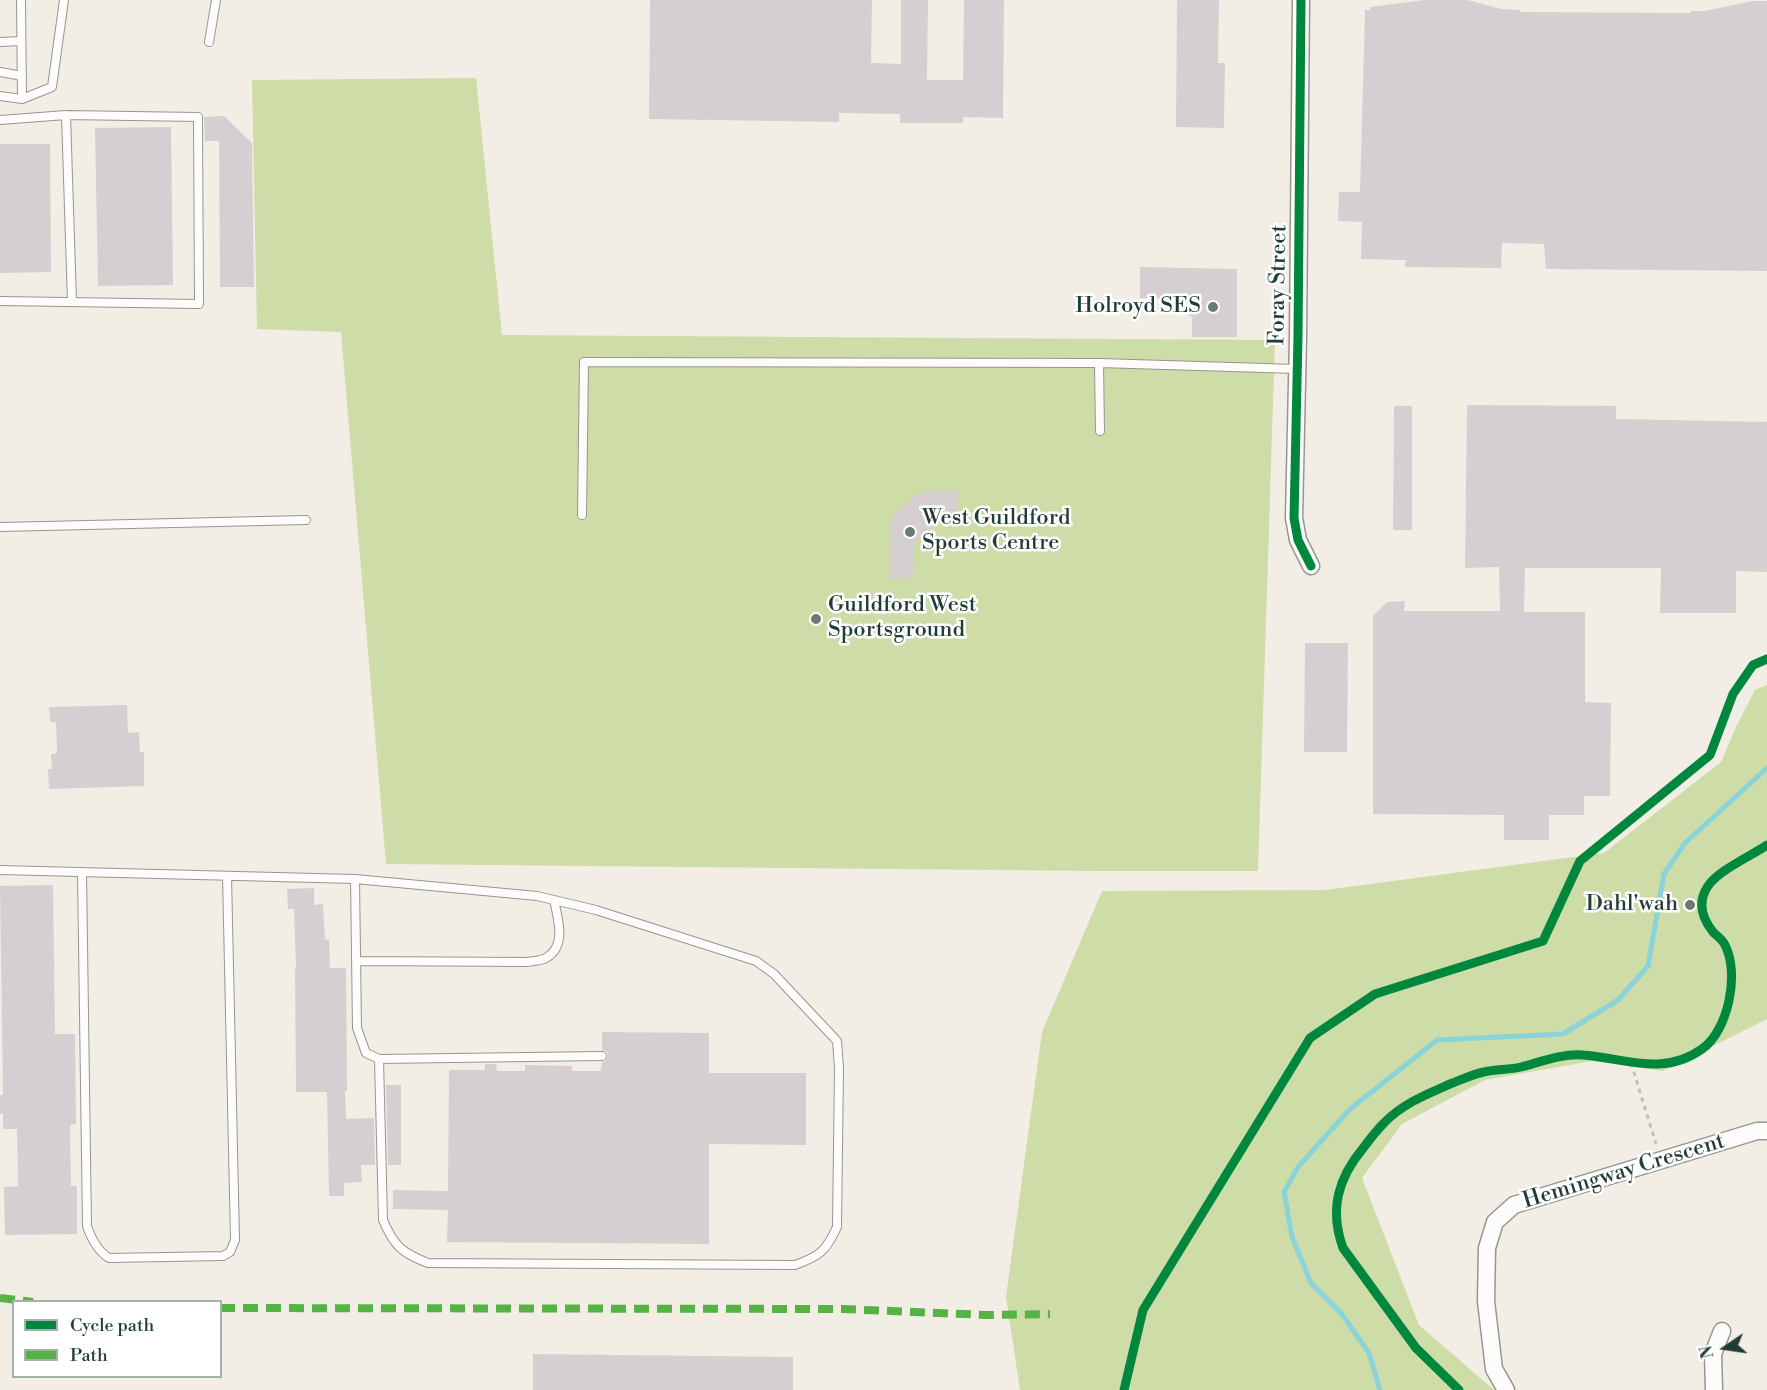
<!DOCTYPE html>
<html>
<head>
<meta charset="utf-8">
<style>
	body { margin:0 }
	#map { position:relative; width:1767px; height:1390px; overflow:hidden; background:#f2eee5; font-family:"Libre Bodoni",serif }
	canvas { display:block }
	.legend { position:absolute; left:12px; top:1300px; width:210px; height:78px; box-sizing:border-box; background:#fff; border:2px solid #a5b1ae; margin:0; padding:8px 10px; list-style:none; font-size:18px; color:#1f3d34 }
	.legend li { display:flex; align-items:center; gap:12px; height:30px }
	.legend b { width:30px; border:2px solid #a5b1ae }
	.north { position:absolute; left:1695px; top:1318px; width:60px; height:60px; -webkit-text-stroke:4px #fff; paint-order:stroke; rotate:257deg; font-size:16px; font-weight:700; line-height:24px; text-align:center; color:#1f3d34 }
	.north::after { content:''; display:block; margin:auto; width:21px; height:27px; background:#1f3d34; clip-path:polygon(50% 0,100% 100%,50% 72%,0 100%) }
</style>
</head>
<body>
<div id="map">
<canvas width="1767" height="1390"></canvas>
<ul class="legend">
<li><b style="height:8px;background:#00873e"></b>Cycle path</li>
<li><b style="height:8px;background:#55b346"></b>Path</li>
</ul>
<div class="north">N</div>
</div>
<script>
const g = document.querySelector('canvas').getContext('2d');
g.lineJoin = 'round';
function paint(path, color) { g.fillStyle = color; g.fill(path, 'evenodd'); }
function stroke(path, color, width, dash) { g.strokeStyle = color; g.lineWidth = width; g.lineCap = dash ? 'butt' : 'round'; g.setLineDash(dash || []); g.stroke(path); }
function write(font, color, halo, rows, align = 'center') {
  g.font = font + ' "Libre Bodoni",serif'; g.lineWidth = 5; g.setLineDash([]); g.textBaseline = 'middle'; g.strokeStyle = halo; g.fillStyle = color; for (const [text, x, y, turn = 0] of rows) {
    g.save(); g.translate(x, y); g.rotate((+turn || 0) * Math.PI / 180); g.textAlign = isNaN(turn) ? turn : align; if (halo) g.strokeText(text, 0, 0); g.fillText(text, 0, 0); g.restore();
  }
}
paint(new Path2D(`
	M476 78 502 335 1275 340 1258 871H1094L386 864 341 332 257 329 252 80Z
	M1767 685V1019L1663 1071 1592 1061 1485 1080 1402 1124 1362 1178 1419 1325 1494 1390H1020L1006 1297 1042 1032 1102 891 1325 890 1604 853 1721 762 1736 727 1755 690Z`), '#cedca7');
stroke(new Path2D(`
	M1380 1390 1369 1353 1341 1313 1311 1283 1292 1237 1284 1192 1298 1167 1350 1109 1437 1040 1563 1034 1618 1000 1648 966 1664 874 1685 843 1767 768`), '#89d3d9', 5);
paint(new Path2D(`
	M650 0H872L871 63 901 64V0H928L927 80H963L964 0H1004L1003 118 963 117V123H900V114L839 113V122L649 119Z
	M1177 0H1219L1218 63H1225L1224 128 1176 127Z
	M1425 0H1468L1501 9 1520 10V12L1691 13V11H1705L1753 1H1767V271L1546 269 1544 244 1502 243 1501 268 1405 267 1406 260 1361 259 1362 222 1338 221 1339 192H1360L1365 10H1370V7Z
	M224 116 252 143 254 287H220L219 141H205L204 117Z
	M171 127 173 285 98 286 95 128Z
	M0 144H50L51 272 0 273Z
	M1140 267 1237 269V337H1192V316H1189V299L1140 298Z
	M1467 405 1616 406V419L1767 422V572L1736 571V613H1660L1661 568H1525L1524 612H1585V702L1611 703 1610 796H1584V815H1549V840H1504V815L1373 814V616L1387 602 1405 601 1404 611H1500L1499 567 1465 568Z
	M1394 406H1412V530H1393Z
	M957 491 958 519 941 520 914 544 913 579H890L892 517 918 493Z
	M1305 643H1348L1347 752H1304Z
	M127 705 128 733 139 732 140 752H144V786L49 789 48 769H52L51 754 57 753 56 722H50L49 707Z
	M53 885 55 1034H75L76 1124 70 1125 71 1186H77V1234L5 1235 4 1187 18 1186 17 1129H3V1114H0V1095H3L0 886Z
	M314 888V905L323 904 325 940 329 939 330 968H346L347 1091H345L346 1119 374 1118 375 1165H361L362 1182 344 1183V1196H329L327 1092H296L295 969H296L294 909H288L287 889Z
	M602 1032 709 1033V1073H806V1145L709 1144V1244L447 1242 448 1210 393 1209V1190L448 1191 449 1070H485V1064H496L497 1071H525V1065L572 1066V1071H601L602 1062 606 1061 608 1056 607 1052 602 1050Z
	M386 1085H401V1165H388Z
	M533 1354 793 1357V1390H533Z`), '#d6cfd2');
const service = new Path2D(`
	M21 0 22 99
	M0 42 21 41
	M209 42 216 0
	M0 72 22 76
	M0 96 22 99 52 87 64 0
	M66 115 72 302
	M0 120 66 115 198 117 199 304 0 301
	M1099 363 1100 431
	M582 515 584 362 1099 363 1297 369
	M0 527 306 520
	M0 870 355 879 537 896 596 910 756 961 774 974 837 1041 839 1068 837 1227C826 1251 820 1256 795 1265L428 1263C402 1253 394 1246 383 1220L379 1059
	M82 872 87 1226C91 1238 98 1251 109 1258L223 1256 230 1252 235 1240 227 876
	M355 879 357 1028 366 1053 379 1059 602 1056
	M356 961 527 962C532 961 541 961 546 958 567 946 558 919 554 900`);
const minor = new Path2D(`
	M1301 0 1298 337 1294 518 1298 540 1311 566
	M1506 1390 1494 1369 1486 1301 1487 1248 1495 1222 1514 1205 1757 1131H1767
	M1714 1390 1713 1354 1722 1331`);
stroke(service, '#949791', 10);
stroke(minor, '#949791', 19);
stroke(new Path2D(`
	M1631 1063 1656 1144`), '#bfc1bf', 3, [4.5, 4.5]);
stroke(service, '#fdfcfb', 8);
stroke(minor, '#fdfcfb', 16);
stroke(new Path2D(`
	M0 1298 33 1302
	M220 1308 843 1309 986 1315 1050 1314`), '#55b346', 8, [15, 8]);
stroke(new Path2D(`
	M1301 0 1298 337 1294 518 1298 540 1311 566
	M1124 1390 1143 1310 1310 1038 1375 994 1543 941 1580 861 1710 755 1733 694 1753 665 1767 659
	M1459 1390 1416 1348 1343 1248C1329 1209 1338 1178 1364 1147 1370 1139 1377 1130 1384 1123 1402 1104 1427 1094 1450 1084 1461 1080 1473 1074 1484 1072 1496 1069 1509 1070 1521 1067 1540 1062 1563 1053 1583 1055 1624 1058 1663 1077 1702 1049 1728 1031 1740 974 1725 945 1723 940 1717 936 1713 932 1702 918 1697 902 1708 886 1719 870 1751 856 1767 845`), '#00873e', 9);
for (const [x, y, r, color] of [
	[1213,307,6,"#697b72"],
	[910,532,6,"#697b72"],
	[816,619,6,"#697b72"],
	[1690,905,6,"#697b72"]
]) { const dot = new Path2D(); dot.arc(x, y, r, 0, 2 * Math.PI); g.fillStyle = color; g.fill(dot); stroke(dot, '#fff', 2); }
write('22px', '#1f3d34', '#fff', [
	["Foray Street",1279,285,-89],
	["Hemingway Crescent",1624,1172,-17]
]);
write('22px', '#1f3d34', '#fff', [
	["Holroyd SES",1201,307],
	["West Guildford",922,519,"left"],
	["Sports Centre",922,544,"left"],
	["Guildford West",828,606,"left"],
	["Sportsground",828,631,"left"],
	["Dahl'wah",1678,905]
], 'right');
</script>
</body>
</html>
